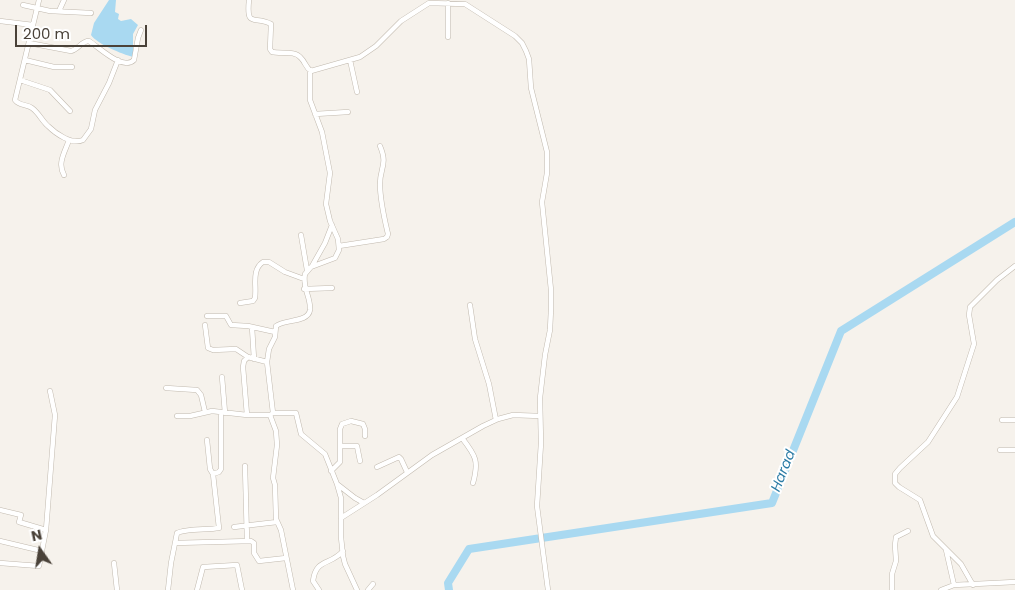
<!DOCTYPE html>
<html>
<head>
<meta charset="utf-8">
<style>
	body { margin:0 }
	#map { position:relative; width:1015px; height:590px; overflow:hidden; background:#f6f2ec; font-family:Poppins,sans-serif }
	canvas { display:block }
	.north { position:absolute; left:15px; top:525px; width:50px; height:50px; -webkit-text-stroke:4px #fff; paint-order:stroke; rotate:347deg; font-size:14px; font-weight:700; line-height:20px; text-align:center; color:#4a4239 }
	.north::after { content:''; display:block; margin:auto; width:18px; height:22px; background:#4a4239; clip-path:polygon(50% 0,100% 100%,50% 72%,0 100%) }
	.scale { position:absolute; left:15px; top:25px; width:132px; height:22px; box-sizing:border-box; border:2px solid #4a4239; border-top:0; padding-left:6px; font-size:15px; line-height:18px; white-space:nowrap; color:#4a4239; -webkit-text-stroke:4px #fff; paint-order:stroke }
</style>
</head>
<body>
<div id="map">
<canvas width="1015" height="590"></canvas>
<div class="north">N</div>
<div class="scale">200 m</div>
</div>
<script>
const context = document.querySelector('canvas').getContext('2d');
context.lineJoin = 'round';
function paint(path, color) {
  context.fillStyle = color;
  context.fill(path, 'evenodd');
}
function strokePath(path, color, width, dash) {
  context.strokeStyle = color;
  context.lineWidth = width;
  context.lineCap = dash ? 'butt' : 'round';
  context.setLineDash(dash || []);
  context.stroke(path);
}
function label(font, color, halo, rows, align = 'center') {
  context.font = font + ' Poppins,sans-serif';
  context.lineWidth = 4;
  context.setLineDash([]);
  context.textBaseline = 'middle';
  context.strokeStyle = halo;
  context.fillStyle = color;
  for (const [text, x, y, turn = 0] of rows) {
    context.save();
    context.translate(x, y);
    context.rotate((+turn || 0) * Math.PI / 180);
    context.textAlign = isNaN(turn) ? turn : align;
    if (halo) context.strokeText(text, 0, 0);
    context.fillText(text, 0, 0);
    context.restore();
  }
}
paint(new Path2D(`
	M109 0H116L115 12 119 14 118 19 121 21 131 19 138 25 133 34V57C122 54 97 44 91 35L94 23Z`), '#a9d9f1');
strokePath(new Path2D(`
	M449 590 448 583 469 549 772 503 841 331 1015 222`), '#a9d9f1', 8);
const street = new Path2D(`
	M39 0 15 100C19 106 27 104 32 108 39 113 42 121 48 126 56 134 72 145 83 140L91 129 95 110 109 83 118 60
	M249 0C246 29 255 15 271 24L270 49 272 52C281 54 295 50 301 58 306 63 305 67 311 71L360 57 376 46 401 21 429 3 465 4 515 36 522 43 526 51 529 59 531 88 547 152V173L542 202 551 290V309L550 330 545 355 540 398 541 443 537 506 548 590
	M23 5 50 11 91 13
	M59 11 64 0
	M0 21 33 25
	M448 37V3
	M29 43 71 51C78 50 81 41 89 41 100 48 123 71 134 60L138 38 141 30
	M25 60 54 67H72
	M350 60 357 92
	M20 80 50 90 70 111
	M315 114 348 112
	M64 175C57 163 65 152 69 140
	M301 235 307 270
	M339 246 384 239 387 237 388 234C384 217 380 201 380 184 380 167 388 165 380 146
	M312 266 325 243 332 225
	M304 289 332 288
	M240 303 253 301 255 298C257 286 251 270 263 262H269L285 272 304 279
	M470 305 475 339 489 384 496 420
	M207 316H226L231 325 248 326 275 332
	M205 325 208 348 213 350 236 349 248 357 267 362
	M252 327 254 359
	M222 377 225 413
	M166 388 197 390 201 395 205 412
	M273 413H296L301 434 325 454 337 484 341 498V537L343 556 345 564 357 590
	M247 415 243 367 244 361 248 357
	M270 415 273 413 267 362 269 349 275 337 276 326C284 319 308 323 310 310 311 297 302 288 305 274L311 267 335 258 339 250 338 239 330 221 326 204 330 173 322 132 310 100V70
	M177 416H190L212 411 247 415H270L276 431 277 445 273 478 275 485 276 519 281 530 293 590
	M1002 420H1015
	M462 438C476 456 479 461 473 483
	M341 446H357L360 461
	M1000 450H1015
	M245 466 247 540
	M377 467 399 457 401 459 407 472
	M331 471 340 462V429L342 424 351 421 363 424 365 429V436
	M213 474 219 472 221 469V412
	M337 484 355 498 364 503
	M0 510 21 515 19 522 46 530
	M341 518 377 495 432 455 483 426 498 419 513 415 540 416
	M234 527 277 522
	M0 541 42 551
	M175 543 251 541 254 543V553L259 561 286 558
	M946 550 954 585
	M0 563 39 566 46 530 55 415 50 391
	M114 563 117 590
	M973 585 961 564 933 536 920 500 899 487 895 483V474L900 468 928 442 957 397 974 344 969 315 970 307 997 280 1015 266
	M168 590 171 563 177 533C186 528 207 530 219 528L213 474 210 469 207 440
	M197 590 203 567 237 565 242 590
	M319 590 313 581C316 558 330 566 343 551
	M368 590 373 584
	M892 590V574L896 561 895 545 896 537 908 531
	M941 590 954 585 1015 582`);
strokePath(street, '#c1b9ae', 5.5);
strokePath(street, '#fff', 4.5);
label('italic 14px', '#2e7da6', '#fff', [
	["Harad",784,471,-68]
]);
</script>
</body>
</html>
